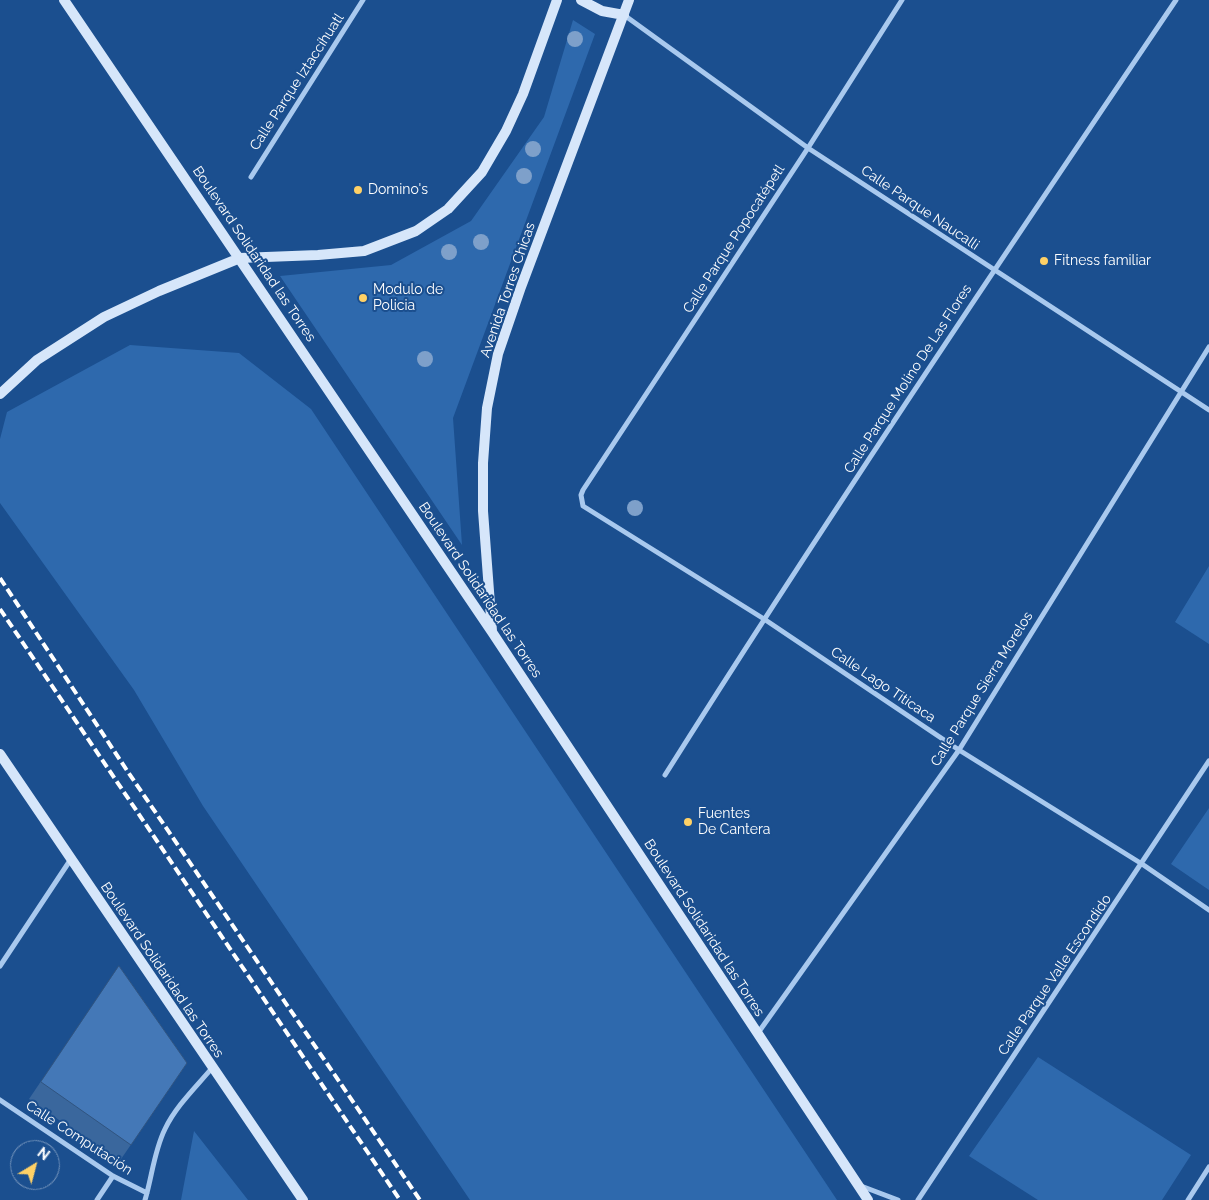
<!DOCTYPE html>
<html>
<head>
<meta charset="utf-8">
<style>
	body { margin:0 }
	#map { position:relative; width:1209px; height:1200px; overflow:hidden; background:#1b4f8f; font-family:Raleway,sans-serif }
	canvas { display:block }
	.north { position:absolute; left:10px; top:1140px; width:50px; height:50px; box-sizing:border-box; background:#1b4f8f; border:1px solid #7695bc; border-radius:50%; rotate:37deg; font-size:14px; font-weight:700; line-height:20px; text-align:center; color:#fff }
	.north::after { content:''; display:block; margin:auto; width:18px; height:22px; background:#ffd166; clip-path:polygon(50% 0,100% 100%,50% 72%,0 100%) }
</style>
</head>
<body>
<div id="map">
<canvas width="1209" height="1200"></canvas>
<div class="north">N</div>
</div>
<script>
const context = document.querySelector('canvas').getContext('2d');
context.lineJoin = 'round';
function paint(path, color) {
  context.fillStyle = color;
  context.fill(path, 'evenodd');
}
function strokePath(path, color, width, dash) {
  context.strokeStyle = color;
  context.lineWidth = width;
  context.lineCap = dash ? 'butt' : 'round';
  context.setLineDash(dash || []);
  context.stroke(path);
}
function label(font, color, halo, rows, align = 'center') {
  context.font = font + ' Raleway,sans-serif';
  context.lineWidth = 4;
  context.setLineDash([]);
  context.textBaseline = 'middle';
  context.strokeStyle = halo;
  context.fillStyle = color;
  for (const [text, x, y, turn = 0] of rows) {
    context.save();
    context.translate(x, y);
    context.rotate((+turn || 0) * Math.PI / 180);
    context.textAlign = isNaN(turn) ? turn : align;
    if (halo) context.strokeText(text, 0, 0);
    context.fillText(text, 0, 0);
    context.restore();
  }
}
paint(new Path2D(`
	M573 20 595 34 453 418 462 545 280 276 391 265 471 221 544 117Z
	M130 345 239 353 311 409 837 1200H470L203 806 134 690 0 503V439L7 412Z
	M1209 566V644L1175 622Z
	M1209 808V890L1171 864Z
	M1038 1057 1191 1155 1162 1200H1038L969 1156Z
	M194 1131 248 1200H181Z`), '#2e69ad');
strokePath(new Path2D(`
	M902 0 808 148 583 490 581 495 583 506 764 619 959 750 1142 864 1209 910
	M624 15 808 148 1209 410
	M251 177 363 0
	M665 775C830 513 1003 257 1176 0
	M0 966 71 859
	M758 1033 959 750 1209 347
	M0 1100 113 1176 147 1193
	M861 1186 898 1200
	M97 1200 113 1176
	M145 1200C152 1177 154 1151 165 1129 176 1106 196 1087 212 1068
	M918 1200 1209 761
	M1188 1200 1209 1167`), '#a9c9ee', 5);
strokePath(new Path2D(`
	M64 0 492 632 868 1200
	M581 0 602 11 624 15
	M0 394 37 360 104 317 159 291 240 258 318 255 364 251 416 231 448 209 482 172 506 131 523 94 557 0
	M492 631 483 511V463L487 408 498 354 521 287 629 0
	M0 754 303 1200`), '#d6e6fa', 10);
strokePath(new Path2D(`
	M0 578 128 772 420 1200
	M0 609 400 1200`), '#fff', 4, [9, 4]);
context.fillStyle = '#7ea0ca';
for (const [x, y] of [
	[575,39],
	[533,149],
	[524,176],
	[481,242],
	[449,252],
	[425,359],
	[635,508]
]) {
  context.beginPath();
  context.arc(x, y, 8, 0, 2 * Math.PI);
  context.fill();
}
paint(new Path2D(`
	M119 966 187 1063 119 1162 29 1099Z`), '#3a679d');
const building = new Path2D(`
	M119 966 187 1063 131 1145 41 1082Z`);
paint(building, '#4478b7');
strokePath(building, '#305480', 1);
for (const [x, y, r, color] of [
	[358,190,5,"#ffd166"],
	[1044,261,5,"#ffd166"],
	[363,298,5,"#ffd166"],
	[688,822,5,"#ffd166"]
]) {
  const dot = new Path2D();
  dot.arc(x, y, r, 0, 2 * Math.PI);
  context.fillStyle = color;
  context.fill(dot);
  strokePath(dot, '#1b4f8f', 2);
}
label('14px', '#fff', '#1b4f8f', [
	["Calle Parque Iztaccíhuatl",297,82,-57],
	["Calle Parque Naucalli",920,208,34],
	["Calle Parque Popocatépetl",734,239,-57],
	["Boulevard Solidaridad las Torres",254,254,56],
	["Avenida Torres Chicas",508,290,-71],
	["Calle Parque Molino De Las Flores",908,379,-57],
	["Boulevard Solidaridad las Torres",480,590,56],
	["Calle Lago Titicaca",883,685,34],
	["Calle Parque Sierra Morelos",982,689,-58],
	["Boulevard Solidaridad las Torres",704,928,57],
	["Boulevard Solidaridad las Torres",162,970,56],
	["Calle Parque Valle Escondido",1055,975,-56],
	["Calle Computación",79,1138,33]
]);
label('14px', '#fff', '#1b4f8f', [
	["Domino's",368,190],
	["Fitness familiar",1054,261],
	["Modulo de",373,290],
	["Policia",373,306],
	["Fuentes",698,814],
	["De Cantera",698,830]
], 'left');
</script>
</body>
</html>
